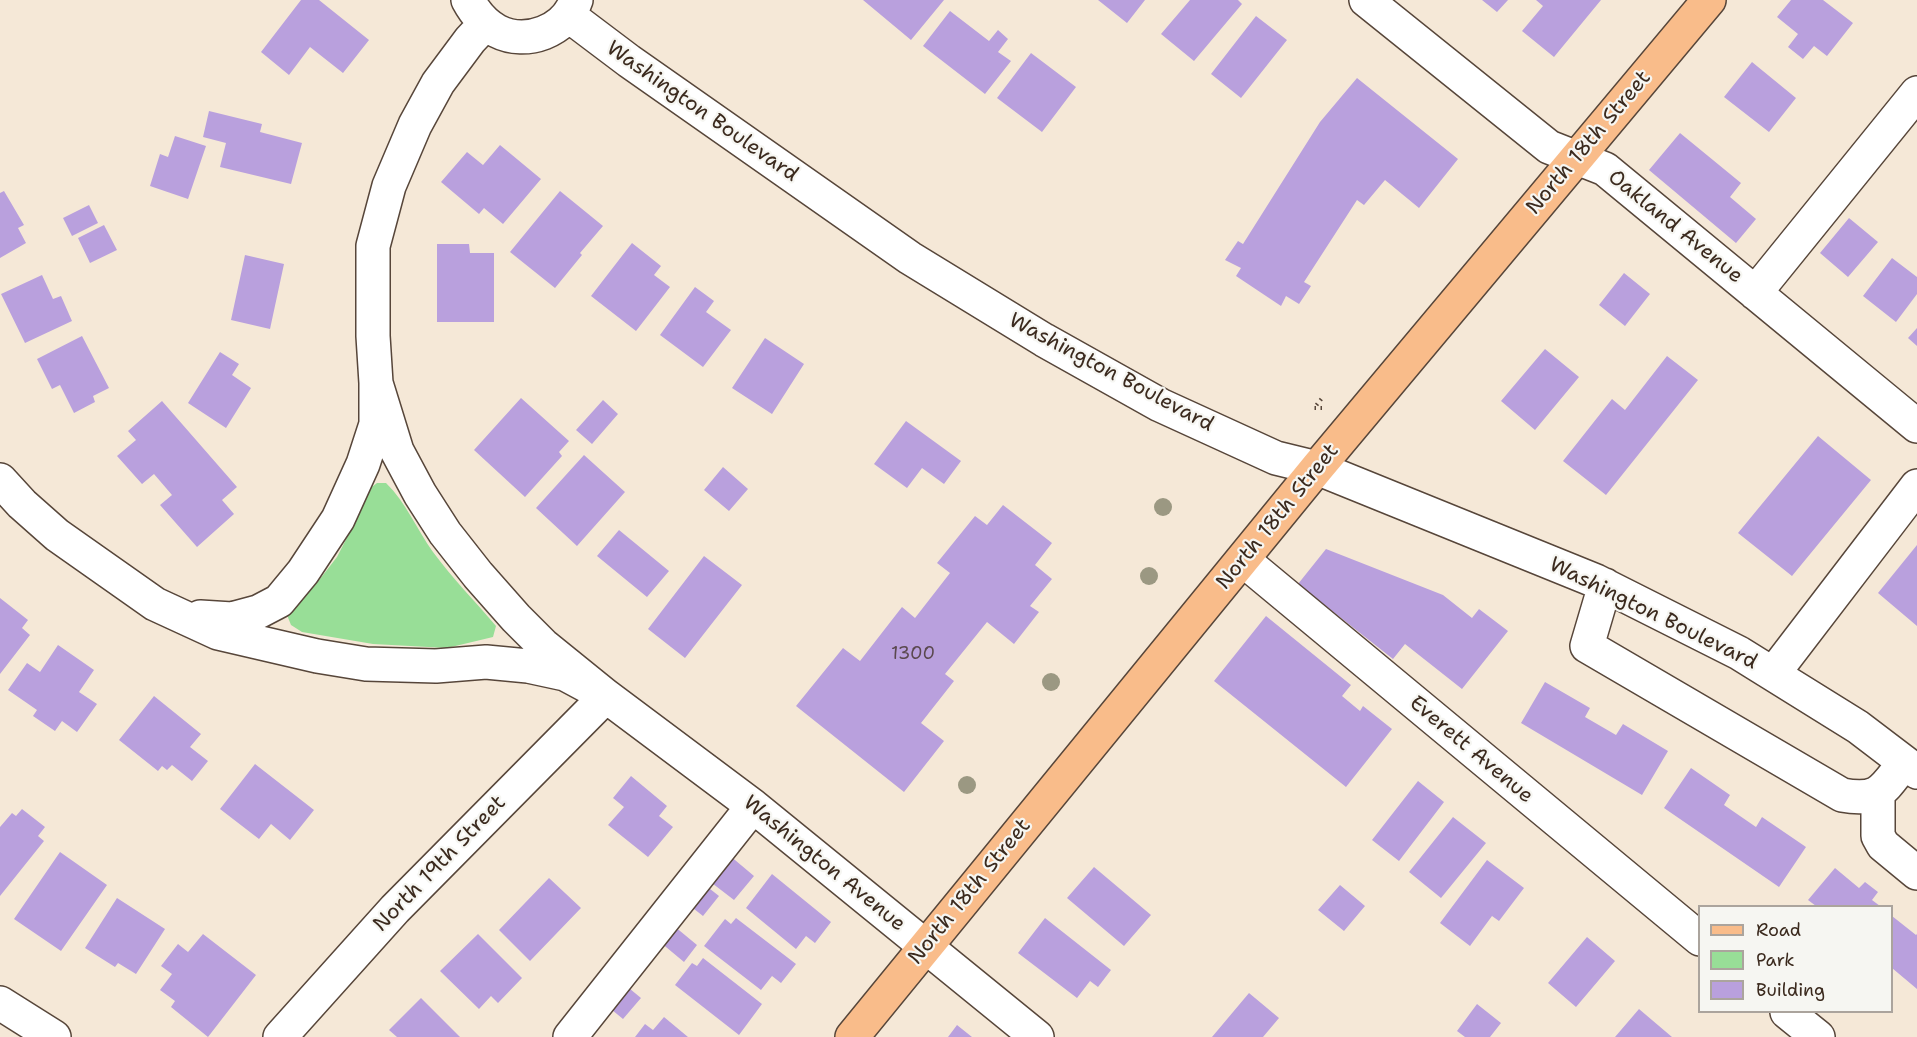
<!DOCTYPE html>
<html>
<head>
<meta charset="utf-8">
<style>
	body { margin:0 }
	#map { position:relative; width:1917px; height:1037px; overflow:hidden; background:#f5e8d7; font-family:"Shantell Sans",sans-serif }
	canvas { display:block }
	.legend { position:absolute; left:1698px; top:905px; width:195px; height:108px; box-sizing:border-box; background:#f6f6f2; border:2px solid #aba49d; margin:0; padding:8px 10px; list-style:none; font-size:18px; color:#3b2a1e }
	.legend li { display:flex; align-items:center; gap:12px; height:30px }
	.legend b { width:30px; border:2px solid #aba49d }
</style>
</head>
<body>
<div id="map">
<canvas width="1917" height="1037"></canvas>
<ul class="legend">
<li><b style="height:8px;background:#f9bc8a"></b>Road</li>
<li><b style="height:16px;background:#98de97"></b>Park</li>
<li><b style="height:16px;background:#b9a0dd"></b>Building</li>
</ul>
</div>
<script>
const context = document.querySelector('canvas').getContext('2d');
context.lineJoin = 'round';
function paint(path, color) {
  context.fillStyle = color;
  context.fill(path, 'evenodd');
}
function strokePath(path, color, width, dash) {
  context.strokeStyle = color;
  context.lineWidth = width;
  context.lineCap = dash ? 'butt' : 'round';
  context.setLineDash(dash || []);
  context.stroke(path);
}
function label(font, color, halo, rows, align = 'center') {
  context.font = font + ' "Shantell Sans",sans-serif';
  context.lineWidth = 4.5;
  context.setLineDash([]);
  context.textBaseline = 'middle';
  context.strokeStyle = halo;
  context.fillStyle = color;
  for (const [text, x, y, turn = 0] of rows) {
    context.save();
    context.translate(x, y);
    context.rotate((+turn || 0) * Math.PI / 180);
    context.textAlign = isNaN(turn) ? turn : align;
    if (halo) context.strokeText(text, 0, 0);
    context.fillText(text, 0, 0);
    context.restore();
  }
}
paint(new Path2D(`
	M377 483H386C406 502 417 530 433 552 452 578 475 601 496 626L493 637 447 648 373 644 302 632 291 625 287 615 294 604 316 584 337 557 355 522 368 490Z`), '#98de97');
paint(new Path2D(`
	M301 0H319L369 40 343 73 310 47 289 75 261 52Z
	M863 0H944L911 40Z
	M1098 0H1145L1127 23Z
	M1190 0H1238L1242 4 1194 61 1161 34Z
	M1482 0H1508L1497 12Z
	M1536 0H1601L1554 57 1522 31 1543 6Z
	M1791 0H1823L1853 23 1827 56 1814 46 1803 59 1788 47 1798 34 1777 17Z
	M950 11 989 41 998 30 1008 39 998 52 1011 61 985 94 923 46Z
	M1256 16 1287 40 1241 98 1211 74Z
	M1031 53 1076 87 1042 132 997 98Z
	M1752 62 1796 98 1769 132 1724 97Z
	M1357 78 1458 159 1419 208 1385 180 1364 205 1357 200 1304 282 1311 286 1299 304 1286 296 1281 306 1236 276 1241 268 1225 260 1238 241 1243 244 1320 122Z
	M209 111 262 124 260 132 302 143 291 184 220 167 226 143 203 137Z
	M1680 133 1741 183 1730 197 1756 219 1736 243 1649 170Z
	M175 136 206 146 188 199 150 186 160 154 168 157Z
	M500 145 541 179 503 224 484 208 479 214 441 182 467 152 483 165Z
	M4 191 24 225 18 228 26 243 0 258V193Z
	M560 191 603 226 580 253 582 255 555 288 510 252Z
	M89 205 98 223 72 236 63 218Z
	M1849 218 1878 242 1848 277 1820 253Z
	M104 225 117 250 90 263 78 238Z
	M632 243 661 266 654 275 670 287 636 331 591 296Z
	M437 244H469L470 253H494V322H437Z
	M245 255 284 264 270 329 231 320Z
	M1892 258 1917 277V294L1896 322 1863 296Z
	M1624 273 1650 294 1625 326 1599 305Z
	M42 275 53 299 61 296 72 321 25 343 1 294Z
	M695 287 714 301 706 312 731 330 703 367 660 335Z
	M1917 328V346L1908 338Z
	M82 336 109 388 93 396 95 402 74 413 60 385 52 389 37 359Z
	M765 338 804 364 772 414 732 388Z
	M1545 349 1579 377 1535 430 1501 401Z
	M220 352 239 364 232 375 251 388 226 428 188 403Z
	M1667 356 1698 380 1606 495 1563 461 1612 399 1625 410Z
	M521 398 569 441 559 452 562 456 525 497 474 450Z
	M603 400 618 414 592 444 576 430Z
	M162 401 237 487 222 500 234 514 197 547 160 505 172 495 154 474 142 484 117 456 136 440 128 431Z
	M906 421 961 461 944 484 922 468 907 488 874 464Z
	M1818 436 1871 480 1792 576 1738 533Z
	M584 455 625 492 577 546 536 508Z
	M723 467 748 489 729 511 704 490Z
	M1003 505 1052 543 1035 565 1052 579 1030 606 1039 612 1014 644 987 622 945 674 954 681 921 723 944 741 904 792 796 706 843 648 860 661 902 607 915 618 950 573 937 563 975 516 987 525Z
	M619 530 669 571 647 597 597 556Z
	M1917 545V626L1878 593Z
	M1326 549 1443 595 1472 618 1479 609 1508 631 1462 689 1405 644 1393 659 1298 584Z
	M704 556 742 585 685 658 648 629Z
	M0 598 28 620 22 628 30 635 0 674Z
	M1266 616 1351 685 1342 696 1360 711 1363 706 1392 729 1346 787 1214 681Z
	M58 645 94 670 79 692 97 704 77 732 62 721 55 731 33 716 37 710 8 690 27 663 40 672Z
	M1545 682 1590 708 1585 717 1616 735 1623 724 1668 751 1642 795 1521 723Z
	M154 696 201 734 190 747 208 761 192 781 172 765 167 770 162 766 158 771 119 740Z
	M255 764 314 810 290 840 271 824 259 839 220 809Z
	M1691 768 1730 795 1724 805 1756 827 1762 817 1806 847 1779 887 1664 808Z
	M631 776 667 806 659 816 673 827 648 857 608 825 624 807 613 798Z
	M1418 781 1444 802 1399 861 1372 840Z
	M22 809 45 827 38 836 44 841 0 896V827L12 813 16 816Z
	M1453 817 1486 843 1441 898 1409 872Z
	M60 852 107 885 61 951 14 919Z
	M729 855 754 876 734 900 708 880Z
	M1487 860 1524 888 1499 921 1492 916 1470 946 1440 923Z
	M1094 867 1151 915 1124 946 1067 898Z
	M1835 868 1859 888 1865 882 1878 892 1872 900 1880 906H1816L1808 900Z
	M772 874 831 922 815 943 806 936 796 949 746 908Z
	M549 878 581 908 530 961 499 930Z
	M705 885 719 896 703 916 689 905Z
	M1340 885 1365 906 1344 931 1318 910Z
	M117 898 165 929 136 974 118 963 115 967 85 948Z
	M1892 916 1916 935 1917 934V989L1892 968Z
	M736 918 796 964 781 983 772 976 761 990 704 946 725 919 731 924Z
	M1045 918 1111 970 1098 987 1090 981 1077 998 1018 953Z
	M674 926 697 945 684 962 660 942Z
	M203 934 256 975 208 1037 171 1007 175 1001 160 990 172 974 161 966 178 944 188 952Z
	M478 934 522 978 498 1003 491 996 479 1009 440 971Z
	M1587 937 1615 961 1576 1007 1548 983Z
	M703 958 762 1004 739 1035 675 985 692 963 697 966Z
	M624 984 641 998 623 1019 606 1005Z
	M1249 993 1279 1018 1263 1037H1212Z
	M421 998 460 1037H397L389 1030Z
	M1477 1004 1501 1023 1490 1037H1465L1457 1031Z
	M1639 1009 1672 1037H1615Z
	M664 1017 688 1037H635L645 1024 653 1030Z
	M957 1025 972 1037H948Z`), '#b9a0dd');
const minor = new Path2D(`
	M468 0C475 13 484 24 497 31 526 46 566 31 576 0
	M1366 0 1549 147 1605 169 1917 426
	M568 15 629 61 910 258 1044 340 1160 405 1276 458 1317 468 1596 581 1739 653 1858 727 1917 772
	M1755 293 1917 93
	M376 383 397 451 420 494 445 533 478 575 516 618 543 645 606 696 753 806 1037 1037
	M0 480 22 504 57 535 155 604 218 633 317 656 366 664 436 666 486 662 528 666 565 674 606 696 395 909 280 1037
	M1243 560 1700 939
	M1605 585 1587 646 1842 795C1880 802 1883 789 1904 763
	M200 617 232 619 258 612 279 601 303 572 338 519 363 464 376 424V383L373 336V246L389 186 415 125 438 83 470 40 485 24
	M1773 674 1917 486
	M1878 794V836L1883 845 1917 873
	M0 1003 54 1037
	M1787 1012 1818 1037
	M570 1037 753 806`);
const major = new Path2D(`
	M852 1037 1317 468 1709 0`);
strokePath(minor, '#57463a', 36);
strokePath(major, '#57463a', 36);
strokePath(new Path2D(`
	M1322 408H1314L1323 397`), '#57463a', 4, [1.5, 4.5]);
strokePath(minor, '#fff', 33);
strokePath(major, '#f9bc8a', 33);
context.fillStyle = '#9b9882';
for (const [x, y] of [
	[1163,507],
	[1149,576],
	[1051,682],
	[967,785]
]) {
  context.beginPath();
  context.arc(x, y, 9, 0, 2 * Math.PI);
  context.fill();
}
label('18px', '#5a484e', null, [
	["1300",913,654]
]);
label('21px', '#3b2a1e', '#f6f6f2', [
	["Washington Boulevard",702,112,35],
	["North 18th Street",1589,143,-50],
	["Oakland Avenue",1675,227,39],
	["Washington Boulevard",1111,373,28],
	["North 18th Street",1278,517,-51],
	["Washington Boulevard",1653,614,26],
	["Everett Avenue",1471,750,40],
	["North 19th Street",440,864,-46],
	["Washington Avenue",824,864,39],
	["North 18th Street",970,892,-51]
]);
</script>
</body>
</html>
